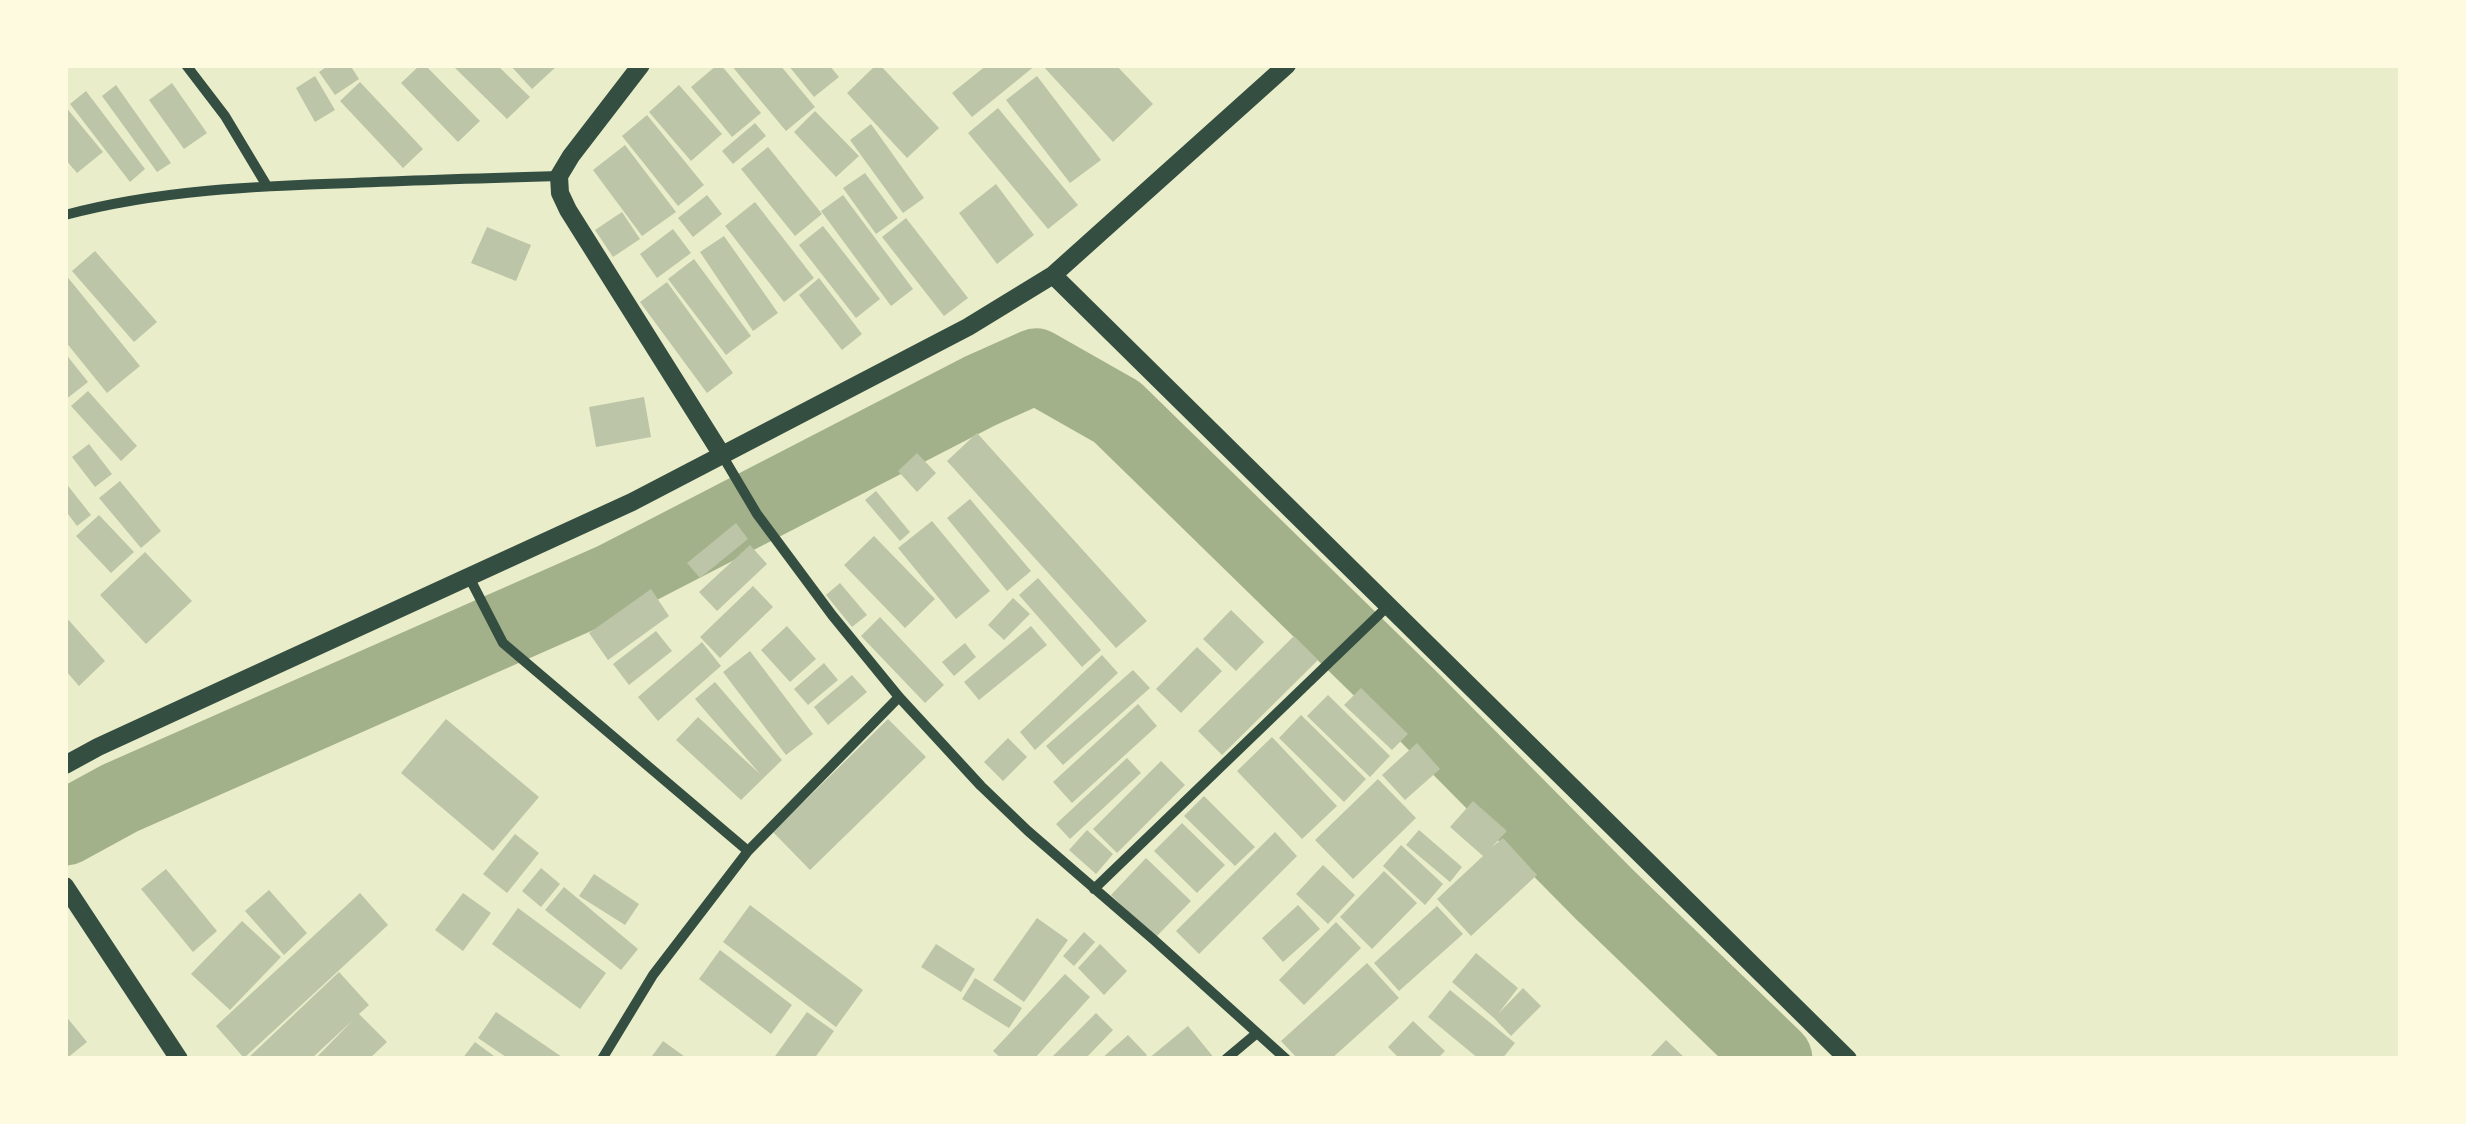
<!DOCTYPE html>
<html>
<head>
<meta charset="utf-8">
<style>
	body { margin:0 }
	#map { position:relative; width:2466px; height:1124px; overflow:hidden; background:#e9edc9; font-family:Karla,sans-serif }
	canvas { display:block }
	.frame { position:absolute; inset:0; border:68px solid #fefae0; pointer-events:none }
</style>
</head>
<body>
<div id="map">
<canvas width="2466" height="1124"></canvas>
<div class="frame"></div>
</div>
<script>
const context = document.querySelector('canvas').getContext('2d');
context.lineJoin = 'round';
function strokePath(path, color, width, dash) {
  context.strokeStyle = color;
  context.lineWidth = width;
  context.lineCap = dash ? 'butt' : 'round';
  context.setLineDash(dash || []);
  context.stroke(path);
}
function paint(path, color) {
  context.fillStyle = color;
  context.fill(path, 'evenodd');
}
strokePath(new Path2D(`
	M65 828 120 798 614 580 980 391 1036 366 1117 412 1410 698 1605 895 1775 1059`), '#a3b18a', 75);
paint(new Path2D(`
	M329 65H350L359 79 335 95 319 72Z
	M420 65H425L480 121 458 142 401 83Z
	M452 65H497L530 97 507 119Z
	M510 65H558L532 89Z
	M717 65H721L761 113 732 137 691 87Z
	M731 65H780L815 107 786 131Z
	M788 65H829L839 77 814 97Z
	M876 65H880L939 128 907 158 847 93Z
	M987 65H1036L972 117 952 93Z
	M1042 65H1116L1153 104 1113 142Z
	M315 76 335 110 315 122 296 88Z
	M1037 76 1101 160 1070 183 1006 100Z
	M360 82 423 149 403 168 340 101Z
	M172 83 207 133 184 149 149 100Z
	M116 85 171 163 157 172 102 96Z
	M679 85 722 134 691 161 649 112Z
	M86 91 145 169 130 182 70 104Z
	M65 106 103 152 77 173 65 159Z
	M998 108 1078 205 1048 229 968 133Z
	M815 111 859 156 836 177 794 132Z
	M647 115 704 185 678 206 622 136Z
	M755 123 766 136 733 164 722 151Z
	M871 124 924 198 903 213 850 140Z
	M625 145 676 212 642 236 593 170Z
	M768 147 822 214 795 236 741 169Z
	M865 173 898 218 876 234 843 188Z
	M996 184 1034 235 997 264 959 213Z
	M707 195 722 214 693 237 678 218Z
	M843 195 913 289 891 306 821 211Z
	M755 202 814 278 784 302 725 226Z
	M622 212 640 239 613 257 595 230Z
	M906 218 968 298 944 316 882 237Z
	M823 226 880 299 856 318 799 245Z
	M487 227 531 245 516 281 471 263Z
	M673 229 691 253 657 278 640 254Z
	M724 236 778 313 753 331 700 252Z
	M95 251 157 322 134 342 72 271Z
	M694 259 751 336 726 355 668 279Z
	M65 274 140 366 107 393 65 341Z
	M819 278 862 334 842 350 799 295Z
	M667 282 733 373 707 393 640 302Z
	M65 353 88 382 65 400Z
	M88 391 137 446 121 461 71 406Z
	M644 397 651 437 596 447 589 407Z
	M977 433 1147 621 1116 648 947 461Z
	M89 444 112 474 95 487 72 457Z
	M917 453 936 473 917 492 898 471Z
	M120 481 161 531 141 548 99 498Z
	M65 482 91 515 77 526 65 510Z
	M876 491 910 532 900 541 865 500Z
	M970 499 1031 571 1007 591 947 518Z
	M99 515 134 552 111 573 76 536Z
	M932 521 990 591 956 619 898 548Z
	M736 523 748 539 700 578 687 563Z
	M874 536 935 599 905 628 844 565Z
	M750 545 767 564 717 611 699 592Z
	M145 552 192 601 146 644 100 595Z
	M1038 578 1101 650 1082 667 1019 595Z
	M840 583 867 615 852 627 826 595Z
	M753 586 773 607 720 658 700 637Z
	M651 589 669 616 608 660 589 633Z
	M1013 598 1030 614 1004 640 988 625Z
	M1231 610 1264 642 1236 671 1203 639Z
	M65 616 105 661 79 686 65 670Z
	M880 617 944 685 925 703 861 636Z
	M787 626 816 659 790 682 761 650Z
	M1031 626 1047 645 979 700 964 682Z
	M656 631 672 651 629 685 613 664Z
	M1294 636 1318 660 1222 755 1198 731Z
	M702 642 721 666 658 721 638 697Z
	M965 643 976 657 954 676 942 662Z
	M1197 647 1222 671 1181 713 1156 689Z
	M750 651 813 734 786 755 723 672Z
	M1102 655 1118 673 1035 750 1020 732Z
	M824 663 838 680 808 705 794 689Z
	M1133 670 1150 688 1063 765 1046 746Z
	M852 675 867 692 828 725 814 707Z
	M715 682 782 760 741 800 676 740 698 717 760 774 695 699Z
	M1361 688 1408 734 1392 750 1344 705Z
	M1328 695 1390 756 1370 777 1307 716Z
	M1138 704 1157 726 1072 803 1053 782Z
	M1301 715 1366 779 1344 802 1279 738Z
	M446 719 539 797 493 851 401 773Z
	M888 719 926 757 810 870 773 832Z
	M1272 737 1337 806 1302 839 1237 771Z
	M1008 738 1027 757 1003 781 984 762Z
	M1417 743 1440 769 1405 800 1382 775Z
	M1127 758 1141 773 1070 839 1056 824Z
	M1161 761 1185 785 1117 853 1093 829Z
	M1378 779 1416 818 1353 879 1315 840Z
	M1204 796 1255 847 1235 866 1184 816Z
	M1473 801 1507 831 1492 847 1503 838 1537 875 1471 936 1437 899 1483 856 1450 827Z
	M1182 823 1225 865 1197 893 1154 851Z
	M1087 830 1113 854 1096 874 1069 850Z
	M1419 830 1462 867 1450 882 1406 845Z
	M1275 832 1297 856 1199 954 1176 931Z
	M515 834 539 853 507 893 483 874Z
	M1401 845 1443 884 1425 905 1383 866Z
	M1146 858 1191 901 1155 938 1111 895Z
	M1323 865 1355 895 1328 924 1296 894Z
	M541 868 560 884 541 907 522 891Z
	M166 869 217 931 193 952 141 889Z
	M1384 871 1417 903 1372 949 1340 917Z
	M594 874 639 904 625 925 579 896Z
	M564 887 638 949 621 970 545 910Z
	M269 890 307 933 284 955 245 911Z
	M360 893 388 925 244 1058 216 1026Z
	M463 893 491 913 463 951 435 930Z
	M750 905 863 990 836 1027 723 942Z
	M1298 905 1320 929 1283 962 1262 938Z
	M1437 906 1463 934 1399 991 1374 963Z
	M518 908 606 973 580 1009 492 944Z
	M1037 918 1068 940 1024 1002 993 980Z
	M242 921 281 957 230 1010 191 974Z
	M1336 922 1361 948 1304 1005 1279 980Z
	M1084 932 1095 942 1074 966 1063 956Z
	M936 944 975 969 961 992 921 967Z
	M1100 944 1127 971 1104 995 1078 968Z
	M720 950 792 1005 771 1034 699 979Z
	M1476 953 1518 988 1498 1014 1523 988 1541 1006 1511 1036 1494 1018 1452 982Z
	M1367 963 1399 998 1331 1059H1298L1281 1041Z
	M339 972 369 1005 359 1014 387 1042 369 1059H315L353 1020 311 1059H247Z
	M1065 974 1090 997 1034 1059H1002L993 1051Z
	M975 978 1022 1008 1009 1028 962 999Z
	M1450 990 1515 1043 1502 1059H1479L1428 1017Z
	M496 1012 565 1059H509L478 1038Z
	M807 1012 834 1031 814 1059H773Z
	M1096 1013 1113 1030 1085 1059H1050Z
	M65 1015 87 1042 66 1059H65Z
	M1413 1021 1445 1051 1437 1059H1400L1388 1047Z
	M1188 1026 1215 1059H1148Z
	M1128 1035 1147 1055 1143 1059H1101Z
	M1666 1040 1686 1059H1648Z
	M663 1041 688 1059H650Z
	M475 1042 498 1059H462Z`), '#bcc5a7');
strokePath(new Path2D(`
	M186 65 225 116 267 186
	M65 215C159 190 256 186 353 183 421 180 490 178 559 176
	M722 455 757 514 832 615 899 697 981 786 1028 831 1154 940 1286 1059
	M469 577 503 643 748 851
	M1094 889 1388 606
	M602 1059 653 975 748 851 899 697
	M1226 1059 1257 1033`), '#344e41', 10);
strokePath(new Path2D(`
	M641 65 571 156 559 176 560 193 568 210 722 455
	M1053 275 1848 1059
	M65 765 98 747 224 689 632 502 968 327 1053 275 1287 65
	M65 886 179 1059`), '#344e41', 18);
</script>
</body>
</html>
